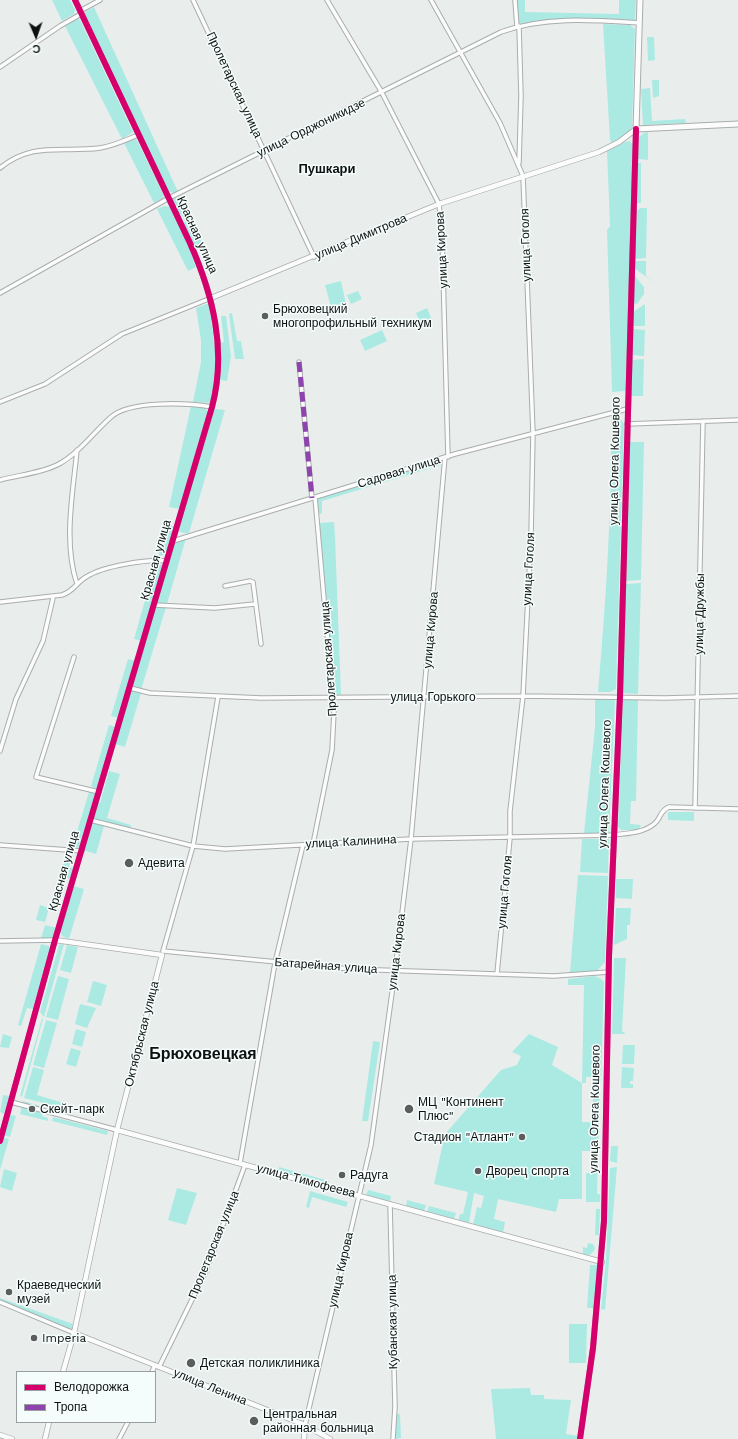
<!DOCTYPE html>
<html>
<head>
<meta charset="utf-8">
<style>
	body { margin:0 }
	#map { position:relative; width:738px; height:1439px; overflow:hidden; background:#e9eeed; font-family:"Work Sans",sans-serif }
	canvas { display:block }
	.legend { position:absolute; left:16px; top:1371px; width:140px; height:52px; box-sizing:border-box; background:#f4fdfc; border:1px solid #989f9e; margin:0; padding:5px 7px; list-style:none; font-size:12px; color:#0e1110 }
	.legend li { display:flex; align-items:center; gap:8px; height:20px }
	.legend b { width:20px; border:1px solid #989f9e }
	.north { position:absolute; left:16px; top:16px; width:40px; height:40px; -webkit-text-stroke:3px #f4fdfc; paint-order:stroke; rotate:178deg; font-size:11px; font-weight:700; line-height:16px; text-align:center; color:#0e1110 }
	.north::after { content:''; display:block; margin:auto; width:14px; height:18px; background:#0e1110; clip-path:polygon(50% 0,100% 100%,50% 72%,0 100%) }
</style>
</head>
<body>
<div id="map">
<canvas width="738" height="1439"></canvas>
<ul class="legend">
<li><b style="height:5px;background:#d6006c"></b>Велодорожка</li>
<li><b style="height:5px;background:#8e44ad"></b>Тропа</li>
</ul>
<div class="north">С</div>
</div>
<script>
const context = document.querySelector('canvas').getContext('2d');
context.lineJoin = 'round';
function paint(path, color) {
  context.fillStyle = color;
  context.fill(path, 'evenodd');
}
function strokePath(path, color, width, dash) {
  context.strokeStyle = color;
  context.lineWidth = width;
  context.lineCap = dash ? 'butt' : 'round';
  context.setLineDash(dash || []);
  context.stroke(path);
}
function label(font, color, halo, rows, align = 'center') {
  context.font = font + ' "Work Sans",sans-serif';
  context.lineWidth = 3;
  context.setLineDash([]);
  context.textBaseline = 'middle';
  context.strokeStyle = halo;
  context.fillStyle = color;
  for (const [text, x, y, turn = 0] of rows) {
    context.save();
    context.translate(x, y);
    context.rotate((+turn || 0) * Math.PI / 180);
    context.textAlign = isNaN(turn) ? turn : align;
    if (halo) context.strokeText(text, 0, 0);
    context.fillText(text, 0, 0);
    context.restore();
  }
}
paint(new Path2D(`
	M52 0H70L75 10 74 14 62 21Z
	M516 0H525V12L619 14V0H636L635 20 589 19 521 24 518 22Z
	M94 7 178 192 174 193 167 191 85 15V12Z
	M78 19 80 20 133 132 122 139 65 26Z
	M603 24 630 25 635 29 632 127 630 132 612 143 610 140Z
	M647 37H654L655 60 648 61Z
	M652 80H659V96L653 98Z
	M650 88 652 121 685 119 686 123 643 125 641 89Z
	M648 132V160L638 159 639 137 644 133Z
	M134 139 137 140 164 196 162 199 154 203 124 143Z
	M630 141 633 145 626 391 612 392 607 230 610 226 607 151 625 142Z
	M638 163H641V203H637Z
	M180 196 202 243 194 247 183 225 185 221 181 214H178L173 202V199Z
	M164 206 170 207 189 247 196 267 188 271 157 209Z
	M640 208H647L646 258 635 259 637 211Z
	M635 261H646V276L658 285 635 269Z
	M635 276 644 287V294L637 304 633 303Z
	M341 281 346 304 331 307 325 285Z
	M358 291 362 299 351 304 347 295Z
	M209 303 217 364 211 403 193 402 201 362V340L196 308Z
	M645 304V326H633V312Z
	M427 308 432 320 421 325 416 313Z
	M232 313 237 341H241L244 359H235L229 314Z
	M221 316H226L231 356 227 381 220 380V343L224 342Z
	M633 329 645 330 644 356 632 355Z
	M382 330 387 341 365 351 360 340Z
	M644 359 643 396H631L632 360Z
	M191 406 205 408 208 412 180 509 169 507Z
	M216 409 225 410 189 533H183L179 531V527L214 410Z
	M611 416 621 419 624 424 616 689 610 692H598C606 600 612 508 611 416Z
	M630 442H644L641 580 626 581Z
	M438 461 441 465 322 501V513L319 514 317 498Z
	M334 522 335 536 341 695H335L319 523Z
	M165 524 175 527 166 554 158 557Z
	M186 538 167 604 157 603 174 542Z
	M156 562 163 566 141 641 134 639Z
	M641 583 638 694 623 693 626 584Z
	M155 607H166L141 690 132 685Z
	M128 659 136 661 119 718 111 716Z
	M131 691 141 693 125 747 115 744Z
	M595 699H612L615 701 609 833H584L595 727Z
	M623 699 638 700 636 801H631L630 824 641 825 639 830H621L618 827Z
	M109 725 116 727 98 790 91 786Z
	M109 771 120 774 107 818 131 825 130 829 92 820 97 804 100 803Z
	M89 792 96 794 81 847 72 848Z
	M668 812H694V821L668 820Z
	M93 823 104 826 96 854 83 850Z
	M582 839H609L608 873 580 872Z
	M67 853 73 855 69 867 74 869 71 879 60 876Z
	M578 875 608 876 605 962 597 971 570 973Z
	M616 879H633L632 899 616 898Z
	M73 886 84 889 69 939 62 936 60 931Z
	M40 905 49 908 45 922 36 920Z
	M616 908H631L630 925H627V939L614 945Z
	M45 925 57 928 53 938H41Z
	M41 944 49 946 50 949 33 1009 27 1008 21 1026 18 1025Z
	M62 944H64L44 1017 40 1012 59 945Z
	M67 945 78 947 71 973 60 970Z
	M614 958H626L622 1031 626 1034H612Z
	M58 976 69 979 58 1020 46 1017Z
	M594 976 600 978 604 982 601 1083H596V1077H586V1083H582V1122H593V1088H600L597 1194H600V1202H586V1173H592V1151H582V1199H559L556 1212 498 1199 494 1219 505 1222 503 1233 473 1225 477 1207 481 1208 484 1196 474 1193 469 1223 458 1221 460 1214H463L468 1192 434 1184 445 1134 501 1070 517 1065 521 1056 512 1052 529 1034 558 1047 552 1065 582 1083 584 985H568V979Z
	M93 981 107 985 101 1006 87 1002Z
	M80 1004 96 1008 87 1028 75 1024Z
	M42 1018 43 1019 22 1097 20 1096Z
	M46 1020 57 1023 44 1068 33 1065Z
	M76 1029 86 1032 82 1047 72 1044Z
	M3 1034 12 1037 9 1048 0 1047Z
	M373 1041 380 1042 368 1121H362Z
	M623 1045H635L634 1064H622Z
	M71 1048 81 1051 76 1067 66 1064Z
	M33 1067 44 1070 37 1095 67 1104 66 1109 24 1098Z
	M622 1067 634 1068 633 1081H630V1084H633V1088H621Z
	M3 1095 9 1096 4 1114 0 1112Z
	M23 1101 44 1107 42 1116 48 1118V1121L20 1114Z
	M8 1114 16 1116 10 1137 3 1135Z
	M53 1117 108 1131 107 1135 52 1121Z
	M2 1137 9 1139 0 1170V1145Z
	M611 1146H618L617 1163 610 1161Z
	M279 1167 329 1181 328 1185 278 1172Z
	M617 1167 605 1310 601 1309 606 1259 610 1168Z
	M4 1169 17 1173 12 1191 0 1187Z
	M177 1188 197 1193 186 1225 168 1220Z
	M368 1190 391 1196 390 1202 366 1195Z
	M310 1191 348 1202 346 1207 312 1197 309 1208 306 1207Z
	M407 1200 426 1205 424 1211 406 1206Z
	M429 1206 456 1213 454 1219 427 1212Z
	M596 1209H600L599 1235H595Z
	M588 1243 593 1244 595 1248C593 1254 589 1256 583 1255V1247L587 1248Z
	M590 1265H598L594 1308H587Z
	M0 1298 73 1324 72 1331 0 1301Z
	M569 1324H587L586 1363H569Z
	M530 1388 531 1395H544V1399L571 1400 566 1434 578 1436 577 1439H496L491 1389Z
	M397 1414H400L401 1438 395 1439Z`), '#abeae3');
const minor = new Path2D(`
	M193 0 314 257
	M327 0 381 91 439 204 442 233 448 457
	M431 0 500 123 523 176 533 433 531 537 523 696 510 811V838L497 974
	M515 0 517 27
	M80 11 100 0
	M519 26 521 96 519 163
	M0 67 60 26 81 14
	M0 168C33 141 62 153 100 148 113 146 126 140 138 135
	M0 293 169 198 501 32C545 16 593 20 639 23
	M299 362 312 498
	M0 402 45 384 122 334 211 298
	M627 424 738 420
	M0 480C19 475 42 473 59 464 79 453 94 432 111 417 130 400 188 403 212 407
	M173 541 455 454 627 409
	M77 584C63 542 73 493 77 450
	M225 586 250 581 253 582 261 644
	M0 602 62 595C73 592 77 582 86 577 103 566 147 559 167 561
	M154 605 215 608 255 604
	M74 657 36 777 99 792
	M130 688 150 693 261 698 523 696 665 698 738 696
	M0 751 16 699 43 641 53 598
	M695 808 703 421
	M90 820 193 846 225 849 411 839 614 835C628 833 647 833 657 821 661 816 661 810 669 807L738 809
	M313 844 332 750 334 712 315 497
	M0 845 82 851
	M0 941 55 940 0 1141
	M163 951 350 969 554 976 609 972
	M163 951 193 846 218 697
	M11 1102 117 1130
	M240 1163 275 963 303 845
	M390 1204 395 1407 393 1439
	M0 1302 74 1333
	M159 1367 206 1271 245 1165
	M152 1372 155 1365
	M305 1425 371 1145 395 971 411 839 445 457
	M119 1439 128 1422`);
const tertiary = new Path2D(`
	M211 298 439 204 599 152 619 142 636 129
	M117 1130 602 1262
	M74 1333 305 1425 330 1439
	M63 1372 74 1333 117 1130 162 955 55 940 212 407C227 350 213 295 190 243L75 0
	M0 1435 12 1439
	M45 1439 49 1422
	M304 1439 305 1425
	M580 1439 593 1348 604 1221 609 956 620 696 636 129`);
const secondary = new Path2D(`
	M640 0 636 129 738 124`);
strokePath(minor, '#aaadad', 5.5);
strokePath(tertiary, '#aaadad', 6);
strokePath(secondary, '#aaadad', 7);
strokePath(minor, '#fcfcfc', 3.5);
strokePath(tertiary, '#fcfcfc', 4.5);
strokePath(secondary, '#fcfcfc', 5);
strokePath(new Path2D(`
	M299 362 312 498`), '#8e44ad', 5, [10, 5]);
strokePath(new Path2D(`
	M0 1141 55 940 212 407C227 350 213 295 190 243L75 0
	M580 1439 593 1348 604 1221 609 956 620 696 636 129`), '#d6006c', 6);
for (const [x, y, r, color] of [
	[265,316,4,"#5b5e5d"],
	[129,863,5,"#5b5e5d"],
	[32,1109,4,"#5b5e5d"],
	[409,1109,5,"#5b5e5d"],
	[522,1137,4,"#5b5e5d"],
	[478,1171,4,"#5b5e5d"],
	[342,1175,4,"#5b5e5d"],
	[9,1292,4,"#5b5e5d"],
	[34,1338,4,"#5b5e5d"],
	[191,1363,5,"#5b5e5d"],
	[254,1421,5,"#5b5e5d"]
]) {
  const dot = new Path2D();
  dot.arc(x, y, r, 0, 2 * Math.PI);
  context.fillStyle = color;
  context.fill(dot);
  strokePath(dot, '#f4fdfc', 1.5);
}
label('12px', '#0e1110', '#f4fdfc', [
	["Пролетарская улица",234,85,65],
	["улица Орджоникидзе",311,128,-26],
	["Красная улица",197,235,66],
	["улица Димитрова",361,237,-23],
	["улица Гоголя",526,245,-92],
	["улица Кирова",442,250,-93],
	["улица Олега Кошевого",615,461,-89],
	["Садовая улица",399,472,-17],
	["Красная улица",156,560,-74],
	["улица Гоголя",529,569,-87],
	["улица Дружбы",700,614,-89],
	["улица Кирова",431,630,-85],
	["Пролетарская улица",329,659,-94],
	["улица Горького",433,697],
	["улица Олега Кошевого",605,784,-88],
	["улица Калинина",351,842,-3],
	["Красная улица",64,871,-74],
	["улица Гоголя",505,892,-85],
	["улица Кирова",397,952,-83],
	["Батарейная улица",326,966,4],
	["Октябрьская улица",142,1034,-76],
	["улица Олега Кошевого",595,1109,-89],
	["улица Тимофеева",306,1181,15],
	["Пролетарская улица",214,1245,-68],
	["улица Кирова",341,1270,-77],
	["Кубанская улица",393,1322,-91],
	["улица Ленина",210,1387,22]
]);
label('12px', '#0e1110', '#f4fdfc', [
	["Брюховецкий",273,309],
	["многопрофильный техникум",273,323],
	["Адевита",138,863],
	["МЦ \"Континент",418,1102],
	["Плюс\"",418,1116],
	["Скейт-парк",40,1109],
	["Стадион \"Атлант\"",514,1137,"right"],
	["Дворец спорта",486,1171],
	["Радуга",350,1175],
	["Краеведческий",17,1285],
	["музей",17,1299],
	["Imperia",42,1338],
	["Детская поликлиника",200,1363],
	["Центральная",263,1414],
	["районная больница",263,1428]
], 'left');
label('bold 13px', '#0e1110', '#f4fdfc', [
	["Пушкари",327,169]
]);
label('bold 16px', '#0e1110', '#f4fdfc', [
	["Брюховецкая",203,1054]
]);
</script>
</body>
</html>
